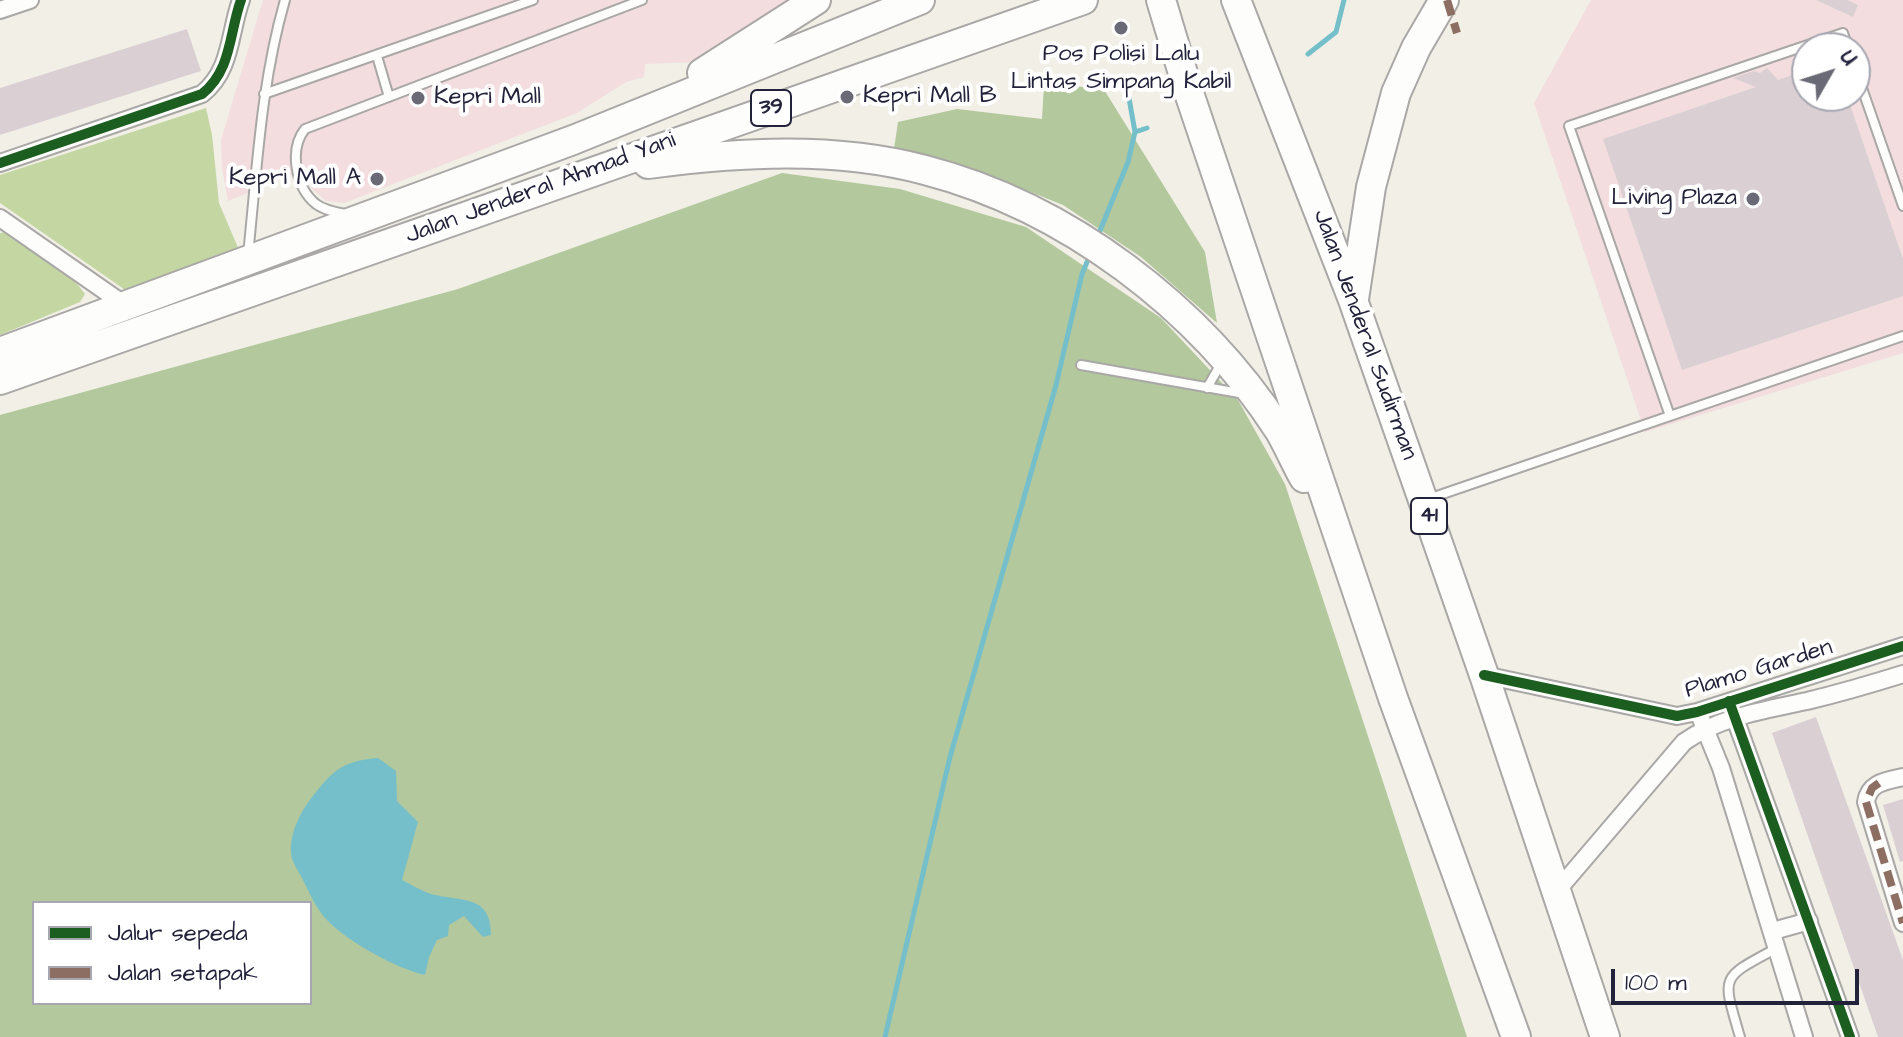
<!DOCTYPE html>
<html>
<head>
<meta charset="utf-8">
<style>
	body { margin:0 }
	#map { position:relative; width:1903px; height:1037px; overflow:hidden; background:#f1efe6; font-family:"Architects Daughter",sans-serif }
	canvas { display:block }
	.legend { position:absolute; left:32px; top:901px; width:280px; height:104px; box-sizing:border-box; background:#fff; border:2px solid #a7a7b1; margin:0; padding:10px 14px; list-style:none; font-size:24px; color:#22223b }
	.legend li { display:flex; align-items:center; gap:16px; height:40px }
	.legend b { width:40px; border:2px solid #a7a7b1 }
	.north { position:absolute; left:1791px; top:32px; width:80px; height:80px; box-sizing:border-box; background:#fff; border:2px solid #a7a7b1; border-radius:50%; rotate:51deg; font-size:22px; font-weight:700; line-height:32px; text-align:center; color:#22223b }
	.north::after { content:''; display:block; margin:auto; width:28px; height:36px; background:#6a6a77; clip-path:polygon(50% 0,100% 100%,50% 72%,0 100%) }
	.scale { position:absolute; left:1611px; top:969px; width:248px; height:36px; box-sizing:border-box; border:4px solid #22223b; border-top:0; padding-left:10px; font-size:24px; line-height:28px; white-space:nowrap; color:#22223b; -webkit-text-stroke:6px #fff; paint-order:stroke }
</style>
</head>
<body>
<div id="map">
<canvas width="1903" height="1037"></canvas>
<ul class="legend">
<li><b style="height:10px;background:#1b5e20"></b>Jalur sepeda</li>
<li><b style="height:10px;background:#8d6e63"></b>Jalan setapak</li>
</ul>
<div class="north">U</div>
<div class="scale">100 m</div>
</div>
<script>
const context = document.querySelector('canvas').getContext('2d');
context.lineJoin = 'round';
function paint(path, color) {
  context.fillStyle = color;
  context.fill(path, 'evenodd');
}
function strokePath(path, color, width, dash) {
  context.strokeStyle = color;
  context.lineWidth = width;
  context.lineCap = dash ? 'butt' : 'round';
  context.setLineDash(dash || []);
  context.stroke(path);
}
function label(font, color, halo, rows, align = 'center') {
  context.font = font + ' "Architects Daughter",sans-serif';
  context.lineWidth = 8;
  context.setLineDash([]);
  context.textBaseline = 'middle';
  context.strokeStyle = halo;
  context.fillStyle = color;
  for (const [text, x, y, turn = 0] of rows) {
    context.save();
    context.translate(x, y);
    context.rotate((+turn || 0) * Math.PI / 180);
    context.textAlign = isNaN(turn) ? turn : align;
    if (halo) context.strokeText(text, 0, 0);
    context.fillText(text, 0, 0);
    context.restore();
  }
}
paint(new Path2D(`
	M263 0H791L695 62 645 64 644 77 626 82 577 113 344 203 326 201 312 189 304 170 228 201 222 168 221 140Z
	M1591 0H1903V353L1645 432 1534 103ZM1807 48H1855V96H1807Z`), '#f3dddf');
paint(new Path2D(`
	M206 108 212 135 219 203 239 250 131 294 0 203V175Z
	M7 232C34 251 66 267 85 294L80 302 0 335V233Z`), '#c4d7a3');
paint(new Path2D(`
	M1044 85 1103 88 1205 252 1217 323 1141 257 1063 205 976 170 894 149 898 122 957 109 1042 119Z
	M782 173 900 189 1026 227 1161 318 1238 400 1285 484 1467 1037H0V415L458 289ZM34 903H310V1003H34Z`), '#b3c89c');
paint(new Path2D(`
	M378 758 396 771 397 801 418 822 402 880C411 884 421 891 431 894 462 902 491 894 491 935L483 937 464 916 449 925 448 936 437 940 429 957 425 975C395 968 346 941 325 918 316 908 309 892 303 880 299 872 291 861 291 853 290 830 302 809 316 792 336 767 346 761 378 758Z`), '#75bfcb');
strokePath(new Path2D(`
	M1308 54 1336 32 1344 0
	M1135 132 1147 128
	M1097 238 1128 162 1135 132 1127 87
	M885 1037 950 757 1056 385 1082 274 1090 255`), '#75bfcb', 5);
paint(new Path2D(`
	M1816 0H1847L1858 5 1853 17Z
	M187 29 201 71 0 135V88Z
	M1767 68 1778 80 1807 70V96H1847L1903 259V296L1682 370 1603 139 1756 87 1733 78 1754 71 1760 73Z
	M1816 717 1903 960V1037H1878L1772 733Z
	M1903 799V861L1900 862 1883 805Z`), '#dad0d4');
const lane = new Path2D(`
	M377 56 389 97
	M1855 68 1903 206
	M264 94 533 0
	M345 214C335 212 324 210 316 204 295 187 289 149 305 129L642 0
	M248 255C257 169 261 83 285 0
	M1081 365 1245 394
	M1207 388 1222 362
	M1670 416 1569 126 1843 33 1848 48
	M1428 499 1903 336
	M1740 1037C1722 975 1719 979 1777 948`);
const street = new Path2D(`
	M0 10 30 0
	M0 163 202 94C232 70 229 33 241 0
	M0 218 125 305
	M1484 675 1677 716 1697 712 1903 646
	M1732 710 1850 1037
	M1701 719 1721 768 1804 1037
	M1903 777C1886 781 1869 782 1866 802L1903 923
	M1556 892 1684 742C1719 717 1765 710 1807 701 1840 693 1871 684 1903 674
	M1773 931 1809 921`);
const highway = new Path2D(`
	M1161 0 1188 90 1393 698 1516 1037
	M1236 0 1353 300 1484 675 1605 1037
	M702 73 816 0
	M648 164C739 152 835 146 925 170 1067 207 1199 307 1279 430 1288 445 1295 462 1304 478
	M1354 299 1371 187 1396 93 1416 48 1444 0
	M0 352 573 140 920 0
	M0 380 1083 0`);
strokePath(lane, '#aaa8a6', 12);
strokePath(street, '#aaa8a6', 20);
strokePath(highway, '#aaa8a6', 32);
strokePath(lane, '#fdfdfb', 8);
strokePath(street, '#fdfdfb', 16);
strokePath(highway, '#fdfdfb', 28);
strokePath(new Path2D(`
	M1447 0 1457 33
	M1879 783 1872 788 1866 802 1903 923`), '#8d6e63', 8, [16, 8]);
strokePath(new Path2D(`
	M0 163 202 94C232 70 229 33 241 0
	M1484 675 1677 716 1697 712 1903 646
	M1729 701 1850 1037`), '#1b5e20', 10);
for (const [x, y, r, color] of [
	[1121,28,8,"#6a6a77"],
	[847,97,8,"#6a6a77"],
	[418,98,8,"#6a6a77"],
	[377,179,8,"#6a6a77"],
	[1753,199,8,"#6a6a77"]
]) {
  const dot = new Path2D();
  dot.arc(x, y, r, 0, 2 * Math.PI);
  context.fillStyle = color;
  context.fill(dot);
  strokePath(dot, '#fff', 3);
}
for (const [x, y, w] of [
	[771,108,40],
	[1429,516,36]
]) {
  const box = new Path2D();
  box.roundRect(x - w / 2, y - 18, w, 36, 6);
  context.fillStyle = '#fff';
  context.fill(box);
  strokePath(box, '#22223b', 2);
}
label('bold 22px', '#22223b', null, [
	["39",771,108],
	["41",1429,516]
]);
label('24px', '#22223b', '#fff', [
	["Pos Polisi Lalu",1121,55,"center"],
	["Lintas Simpang Kabil",1121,83,"center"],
	["Kepri Mall B",863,97],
	["Kepri Mall",434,98],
	["Kepri Mall A",361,179,"right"],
	["Living Plaza",1737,199,"right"]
], 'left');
label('24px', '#22223b', '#fff', [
	["Jalan Jenderal Ahmad Yani",541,189,-20],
	["Jalan Jenderal Sudirman",1364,335,70],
	["Plamo Garden",1759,670,-17]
]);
</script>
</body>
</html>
